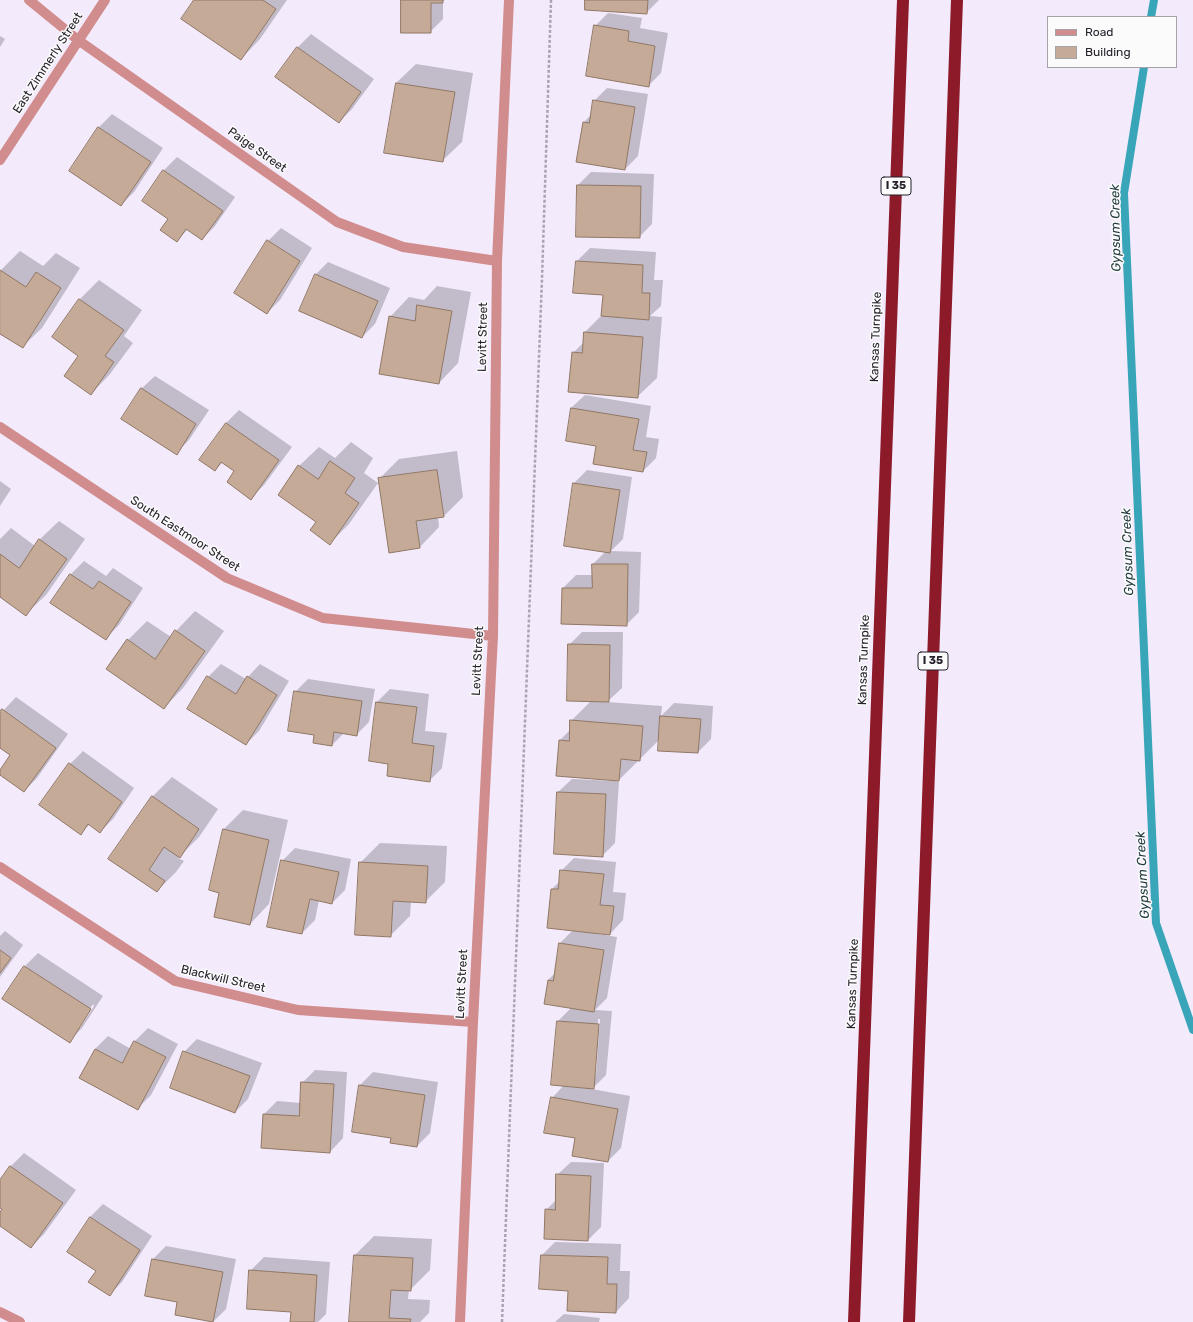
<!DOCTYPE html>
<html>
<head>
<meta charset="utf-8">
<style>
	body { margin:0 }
	#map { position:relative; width:1193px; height:1322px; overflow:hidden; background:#f3eafc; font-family:Rubik,sans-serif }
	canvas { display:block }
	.legend { position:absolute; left:1047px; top:16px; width:130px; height:52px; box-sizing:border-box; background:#fbfbfb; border:1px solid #a5a3a7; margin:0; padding:5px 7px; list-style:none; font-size:12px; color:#25202a }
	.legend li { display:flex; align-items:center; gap:8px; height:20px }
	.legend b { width:20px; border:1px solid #a5a3a7 }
</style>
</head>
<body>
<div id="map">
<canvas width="1193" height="1322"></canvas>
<ul class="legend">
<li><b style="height:5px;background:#d18d8d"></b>Road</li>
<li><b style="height:11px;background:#c5ab97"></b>Building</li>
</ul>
</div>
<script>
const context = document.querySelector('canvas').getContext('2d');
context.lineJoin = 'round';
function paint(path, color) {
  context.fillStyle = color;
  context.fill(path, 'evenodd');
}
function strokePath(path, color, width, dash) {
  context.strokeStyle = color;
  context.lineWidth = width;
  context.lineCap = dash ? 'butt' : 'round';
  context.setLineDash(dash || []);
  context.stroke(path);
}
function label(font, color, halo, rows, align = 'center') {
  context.font = font + ' Rubik,sans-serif';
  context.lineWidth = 3;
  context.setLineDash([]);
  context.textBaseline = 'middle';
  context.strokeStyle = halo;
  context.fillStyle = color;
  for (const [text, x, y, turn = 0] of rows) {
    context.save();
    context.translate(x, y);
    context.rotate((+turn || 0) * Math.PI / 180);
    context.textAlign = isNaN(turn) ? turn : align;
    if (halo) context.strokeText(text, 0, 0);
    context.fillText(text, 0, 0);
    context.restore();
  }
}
paint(new Path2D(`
	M196 0H287L260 39 241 59Z
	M402 0H445L443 1V19L430 32Z
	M586 0H659L646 13Z
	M608 13 642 18 640 28 668 33 661 73 648 86 595 26Z
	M311 34 374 79 352 109 339 122 276 77 298 47Z
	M0 36 5 39 0 47Z
	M416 64 473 73 462 142 442 161 385 152 396 83Z
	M607 88 648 94 638 156 625 169 584 122 592 114 594 101Z
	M112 114 163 148 134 192 121 205 70 171 99 127Z
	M177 157 235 197 215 226 202 239 188 229 177 241 169 218 143 200 164 170Z
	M591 172 654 174 652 224 639 237 578 185Z
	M281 228 312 248 280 300 267 313 268 241Z
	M590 248 656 252 654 280H663L661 306 650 316 662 317 657 378 637 397 573 353 584 342 585 332 602 315 604 294 577 261Z
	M20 251 43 266 56 253 80 268 42 328 22 347 0 333V271Z
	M328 262 390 288 375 324 362 337 315 275Z
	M99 280 142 310 124 336 133 343 110 374 91 394 79 356 53 337 80 299Z
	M437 286 471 292 458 363 439 383 390 317 409 297 424 300Z
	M155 376 209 410 189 440 176 453 141 389Z
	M585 395 651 406 646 437 659 439 656 458 643 471 598 445 571 408Z
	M239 410 292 447 264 485 251 498 236 471 223 462 215 470 201 460 226 423Z
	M351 442 373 458 364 473 378 483 349 524 330 543 299 466 319 447 335 458Z
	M457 451 463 497 444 516 438 517 439 527 420 547 379 479 399 459Z
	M587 470 632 477 623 539 611 551 641 552 639 612 626 625 562 624 563 588 576 575H593V564L606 551 574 483Z
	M0 481 11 489 0 506Z
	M59 521 85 539 46 595 26 614 0 595V539L11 528 35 546 39 540Z
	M84 561 106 576 113 568 143 588 119 625 106 638 52 602 71 574Z
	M195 611 224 631 183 688 164 708 128 640 147 621 171 637 176 631Z
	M582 632H623L622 688 607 702 662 706 661 716 674 703 713 706 711 739 698 752 659 740 617 782H619L615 843 602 856 558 792 572 779 616 781V780L560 740 571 729V721L591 701 569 645Z
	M221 664 246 679 260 664 289 681 259 731 246 744 208 677Z
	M308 679 375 689 369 722 356 735 344 733 332 745 295 692Z
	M390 689 429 694 425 731 447 733 442 768 429 781 389 763 377 702Z
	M16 697 68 734 37 778 24 791 0 774V772L12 755 0 747V714Z
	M83 751 134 788 113 819 100 832 90 824 81 833 70 764Z
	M172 777 218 809 199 837 178 858 184 861 176 872 157 891 110 859 152 797Z
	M243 810 288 820 269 904 250 924 220 892 223 830Z
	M380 843 447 846 445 882 425 902 411 901 410 916 390 936 360 863Z
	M295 848 351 859 345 890 332 903 319 900 315 920 302 933 282 861Z
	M574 858 616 862 613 892 626 893 623 920 610 934 598 932V934L617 937 607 998 595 1010 612 1011 606 1075 592 1089 630 1096 621 1148 608 1161 552 1098 564 1085 558 1021 572 1007 545 1003 548 980 555 973 560 943 573 930 552 889 560 881 561 871ZM598 1019H600L596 1075H594Z
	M5 931 23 945 0 977V936Z
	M38 953 103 996 82 1028 69 1041 25 966ZM93 1004 94 1006 80 1028H78Z
	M148 1028 178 1044 151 1095 138 1108 95 1049 108 1036 131 1049 135 1041Z
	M197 1039 262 1063 248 1099 235 1112 184 1052Z
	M315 1070 347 1072 343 1138 330 1152 264 1114 277 1101 301 1103 302 1083Z
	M373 1072 438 1082 430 1133 417 1146 392 1137 353 1131 360 1085Z
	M24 1153 76 1190 44 1234 31 1247 0 1225V1214L3 1209 0 1207V1182L11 1166Z
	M571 1162 604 1163 601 1227 588 1240 546 1210 556 1200 557 1175Z
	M103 1204 152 1236 122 1282 109 1295 97 1270 90 1217Z
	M374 1236 432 1239 430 1270 410 1290H409L408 1299 430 1300 429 1313 420 1322H350L355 1255Z
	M555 1242 621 1244 620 1271H630L629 1298 616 1312 569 1290 542 1255Z
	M166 1246 236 1259 226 1309 213 1322 178 1301 146 1295 153 1259Z
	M264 1257 330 1262 326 1314 318 1322H291L292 1311 250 1271Z
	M564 1314 600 1318 599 1322H555Z`), '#0003');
strokePath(new Path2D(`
	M1151 17 1154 0
	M1144 67 1124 193 1156 923 1193 1030`), '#38a5b8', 8);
const building = new Path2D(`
	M194 0H263L276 9 241 60 181 19Z
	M401 0H443V3H431V33H401Z
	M585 0H648L647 14 585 10Z
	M594 25 629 31 628 41 655 46 649 87 586 76Z
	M297 47 361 92 339 123 275 77Z
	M396 83 455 92 443 162 384 153Z
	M593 100 635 107 625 170 576 162 583 122 589 123Z
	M98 127 151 162 121 206 69 171Z
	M163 170 223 211 202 240 186 229 177 242 160 230 168 219 142 201Z
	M577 185 641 186 640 238 576 237Z
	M267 240 300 261 267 314 234 293Z
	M576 261 643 265 642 293H650L649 320 601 316 603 295 573 293Z
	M0 270 26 287 36 272 61 288 23 348 0 334Z
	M315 274 378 301 362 338 299 311Z
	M79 299 124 330 105 356 114 362 91 395 64 376 78 356 52 337Z
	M417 305 452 311 439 384 379 374 389 316 415 321Z
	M584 332 643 337 638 398 568 392 572 352 582 353Z
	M141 388 196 424 177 455 121 419Z
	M571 408 639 419 633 450 647 452 643 472 593 464 596 446 566 441Z
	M226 423 279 460 251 500 227 482 234 471 221 462 215 471 199 460Z
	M330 461 355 478 345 493 359 503 330 545 310 530 316 522 278 495 298 465 318 479Z
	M437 470 444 517 416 521 420 548 389 553 378 478Z
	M573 483 620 490 610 553 564 546Z
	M39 539 67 559 26 616 0 597V554L19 568Z
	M592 564H628L627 626 561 624 562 588H592Z
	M70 574 93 589 99 581 131 602 106 640 50 603Z
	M175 630 205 651 164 709 106 669 127 639 155 659Z
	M568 644 610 645 609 702 567 701Z
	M207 676 236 694 247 676 277 695 246 745 187 709Z
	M294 691 362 701 357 736 334 732 332 746 313 743 314 735 288 731Z
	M376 702 417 707 412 743 434 746 430 782 387 776 388 764 369 761Z
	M2 709 56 748 24 792 0 775V770L10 755 0 748V712Z
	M660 716 701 719 698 753 658 751Z
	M570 720 643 726 640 761 621 759 619 781 556 776 559 740 569 741Z
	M69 763 122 802 100 833 88 824 81 835 39 805Z
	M557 792 606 794 603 857 554 854Z
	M152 796 199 829 180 858 164 847 149 870 165 881 157 892 108 859Z
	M223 829 269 840 250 925 214 917 219 893 209 890Z
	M281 860 339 872 332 904 310 899 302 934 267 927Z
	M359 862 428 866 426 903 393 901 391 937 355 935Z
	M560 870 604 874 600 905 614 906 610 935 547 928 551 889H558Z
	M559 943 604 950 594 1012 544 1004 548 980 553 981Z
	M0 950 11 958 0 973Z
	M24 966 91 1009 70 1043 2 999Z
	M557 1021 599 1024 594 1089 551 1085Z
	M134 1041 166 1057 138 1110 79 1078 95 1049 122 1063Z
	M183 1051 250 1076 235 1113 170 1088Z
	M301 1082 334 1084 330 1153 261 1148 263 1114 299 1116Z
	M359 1085 425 1095 417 1147 390 1143 391 1138 352 1132Z
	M551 1097 618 1109 608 1162 572 1156 575 1138 544 1133Z
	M10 1166 63 1203 31 1248 0 1226V1212L2 1209 0 1208V1180Z
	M556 1174 591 1176 588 1241 544 1239 545 1209 555 1210Z
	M90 1217 140 1250 110 1296 88 1282 96 1271 67 1252Z
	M354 1255 413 1258 411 1291 391 1290 389 1318 411 1319 410 1322H349Z
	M541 1255 608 1257 607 1284H617L616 1313 567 1311 568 1291 539 1289Z
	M152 1259 223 1272 213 1322 175 1315 177 1302 145 1296Z
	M249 1270 317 1275 314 1322H290L291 1312 247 1309Z`);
paint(building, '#c5ab97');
strokePath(building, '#907765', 1);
strokePath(new Path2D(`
	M502 1322 542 279 551 0`), '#aba3b2', 2.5, [3, 2]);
strokePath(new Path2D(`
	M29 0 78 40 337 222 403 247 497 261
	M0 160 105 0
	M0 427 227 578 323 618 493 636
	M0 867 175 981 298 1010 473 1022
	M0 1312 20 1322
	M460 1322 473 1022 493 636 497 261 509 0`), '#d18d8d', 10);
strokePath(new Path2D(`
	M854 1322 903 0
	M909 1322 957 0`), '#8c1a29', 12);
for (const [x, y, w] of [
	[896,186,30],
	[933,661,30]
]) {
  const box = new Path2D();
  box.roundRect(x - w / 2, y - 9, w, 18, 3);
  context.fillStyle = '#fbfbfb';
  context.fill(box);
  strokePath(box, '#25202a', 1);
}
label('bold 11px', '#25202a', null, [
	["I 35",896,186],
	["I 35",933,661]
]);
label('12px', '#25202a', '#fbfbfb', [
	["East Zimmerly Street",48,63,-57],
	["Paige Street",257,150,35],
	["Levitt Street",483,337,-89],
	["Kansas Turnpike",876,337,-88],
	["South Eastmoor Street",185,534,33],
	["Kansas Turnpike",864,660,-88],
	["Levitt Street",478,661,-87],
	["Blackwill Street",223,979,13],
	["Levitt Street",462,984,-87],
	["Kansas Turnpike",853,984,-88]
]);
label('italic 13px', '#243c41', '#fbfbfb', [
	["Gypsum Creek",1116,228,-91],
	["Gypsum Creek",1128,552,-92],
	["Gypsum Creek",1143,875,-93]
]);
</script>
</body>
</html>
